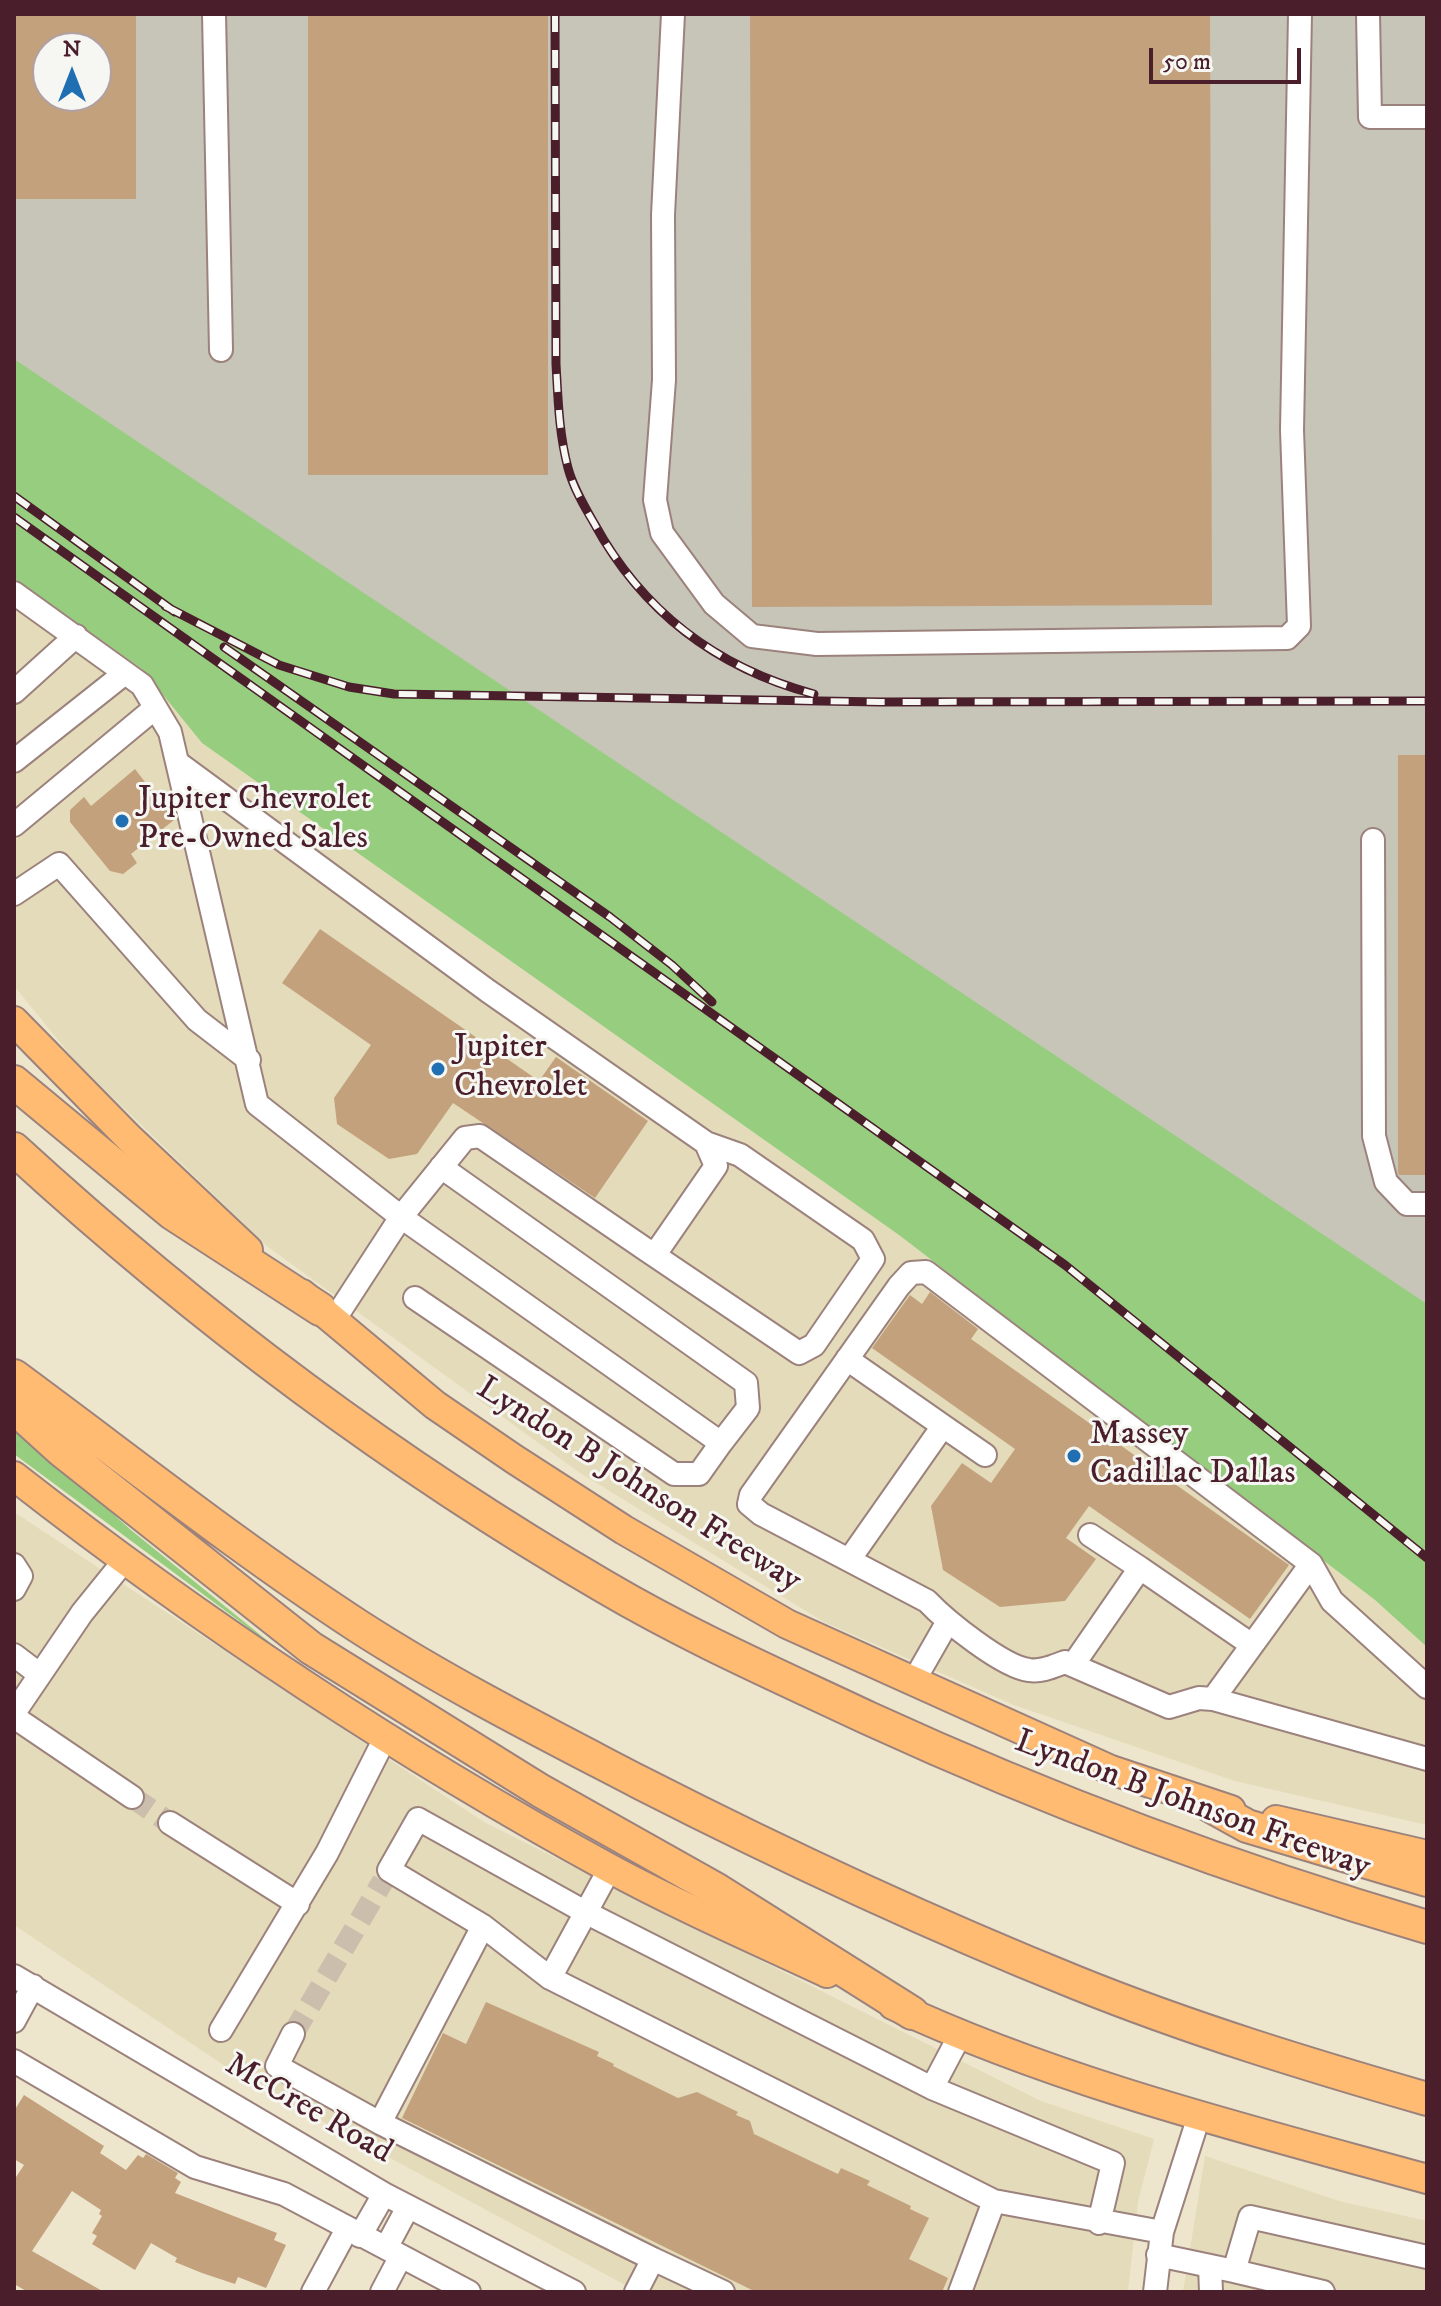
<!DOCTYPE html>
<html>
<head>
<meta charset="utf-8">
<style>
	body { margin:0 }
	#map { position:relative; width:1441px; height:2306px; overflow:hidden; background:#ede6cc; font-family:"IM FELL DW Pica",serif }
	canvas { display:block }
	.frame { position:absolute; inset:0; border:16px solid #4a1f2b; pointer-events:none }
	.north { position:absolute; left:32px; top:32px; width:80px; height:80px; box-sizing:border-box; background:#f6f6f2; border:2px solid #b1a0a2; border-radius:50%; rotate:0deg; font-size:22px; font-weight:700; line-height:32px; text-align:center; color:#4a1f2b }
	.north::after { content:''; display:block; margin:auto; width:28px; height:36px; background:#1f6fb2; clip-path:polygon(50% 0,100% 100%,50% 72%,0 100%) }
	.scale { position:absolute; left:1149px; top:48px; width:152px; height:36px; box-sizing:border-box; border:4px solid #4a1f2b; border-top:0; padding-left:10px; font-size:24px; line-height:28px; white-space:nowrap; color:#4a1f2b; -webkit-text-stroke:6px #f6f6f2; paint-order:stroke }
</style>
</head>
<body>
<div id="map">
<canvas width="1441" height="2306"></canvas>
<div class="frame"></div>
<div class="north">N</div>
<div class="scale">50 m</div>
</div>
<script>
const context = document.querySelector('canvas').getContext('2d');
context.lineJoin = 'round';
function paint(path, color) {
  context.fillStyle = color;
  context.fill(path, 'evenodd');
}
function strokePath(path, color, width, dash) {
  context.strokeStyle = color;
  context.lineWidth = width;
  context.lineCap = dash ? 'butt' : 'round';
  context.setLineDash(dash || []);
  context.stroke(path);
}
function label(font, color, halo, rows, align = 'center') {
  context.font = font + ' "IM FELL DW Pica",serif';
  context.lineWidth = 6;
  context.setLineDash([]);
  context.textBaseline = 'middle';
  context.strokeStyle = halo;
  context.fillStyle = color;
  for (const [text, x, y, turn = 0] of rows) {
    context.save();
    context.translate(x, y);
    context.rotate((+turn || 0) * Math.PI / 180);
    context.textAlign = isNaN(turn) ? turn : align;
    if (halo) context.strokeText(text, 0, 0);
    context.fillText(text, 0, 0);
    context.restore();
  }
}
paint(new Path2D(`
	M14 578 142 669 202 743 899 1235 1375 1600 1427 1647V1825L1235 1781 1014 1705 824 1622 580 1473 268 1247 78 1064 14 986Z
	M14 1512 484 1822 1041 2101 1154 2139 1138 2202 1128 2292H638L246 2080 14 1925Z
	M1205 2156 1339 2201 1427 2221V2292H1183Z`), '#e4dbba');
paint(new Path2D(`
	M14 14H1427V1501L14 402ZM48 48H96V96H48Z`), '#c6c5b8');
paint(new Path2D(`
	M14 359 1427 1304V1647L1375 1600 899 1235 202 743 142 669 14 578Z
	M14 1425 131 1530 285 1655 14 1454Z`), '#96cd7f');
paint(new Path2D(`
	M14 14H136V199H14ZM48 48H96V96H48Z
	M308 14H548V475H308Z
	M750 14H1210L1212 605 752 607Z
	M1398 755H1427V1175H1399L1398 1172Z
	M135 769 174 820 131 854 137 863 123 874 110 871 70 822V810L84 797 91 806Z
	M320 929 539 1081 556 1057 648 1121 595 1198 453 1103 417 1154 389 1159 337 1124 334 1098 371 1045 282 983Z
	M930 1292 978 1329 971 1339 1289 1565 1250 1619 1089 1506 1066 1538 1096 1559 1065 1601 1000 1607 943 1570 931 1506 962 1463 991 1483 1015 1449 872 1348 910 1295 922 1304Z
	M486 2002 599 2052 597 2056 614 2064 613 2066 678 2098 697 2092 738 2112 736 2115 750 2121 754 2134 838 2174 841 2168 870 2181 867 2185 911 2206 910 2209 929 2218 909 2259 948 2278 942 2292H756L402 2118 443 2033 466 2044Z
	M24 2095 104 2146 100 2153 126 2170 138 2155 143 2158 146 2154 178 2173 175 2178 181 2182 175 2193 277 2233 274 2240 286 2245 266 2288 238 2277 235 2284 202 2273 175 2262 177 2258 151 2243 135 2270 92 2244 97 2236 92 2233 102 2216 99 2214 101 2210 72 2191 32 2251 104 2292H28L14 2284V2180L24 2165 14 2159V2111Z`), '#c3a17d');
strokePath(new Path2D(`
	M132 1797 170 1823
	M293 2034 383 1881`), '#ccbeac', 22, [22, 11]);
const minor = new Path2D(`
	M214 14 221 350
	M673 14 663 215 664 380 655 500 662 533 714 604 752 636 817 644 1287 638 1299 626 1292 430 1300 14
	M1368 14 1370 117H1427
	M14 593 142 685 170 732 257 1104 401 1217 334 1320
	M14 692 76 636
	M14 761 125 673
	M178 763 488 991 706 1143 716 1166 658 1250 648 1251 480 1136 465 1138 401 1217 721 1443 748 1408 746 1383 441 1167
	M14 825 155 708
	M1373 840 1374 1136 1386 1182 1407 1204H1427
	M14 894 59 864 197 1020 249 1060
	M648 1251 799 1353 814 1345 873 1259 863 1240 740 1155 706 1143
	M415 1298 674 1474H699L721 1443
	M847 1359 943 1426 849 1560
	M943 1426 985 1455
	M1090 1535 1140 1568
	M14 1565 21 1576 14 1589
	M14 1655 39 1674
	M1073 1665 1140 1568 1252 1645
	M915 1679 947 1623
	M1427 1687 1332 1601 1311 1564 926 1272 911 1273 899 1286 751 1495 749 1504 761 1514 927 1601C946 1621 1003 1667 1029 1670 1042 1672 1054 1666 1065 1662L1169 1707 1199 1698 1213 1699 1427 1759
	M1213 1699 1311 1564
	M14 1713 82 1613 124 1561
	M14 1717 132 1797
	M170 1823 298 1904
	M610 1868 550 1978 483 1926 389 1870 418 1819 585 1912 932 2088 1113 2163 1099 2223
	M14 1976 384 2194 574 2292
	M550 1978 994 2201
	M14 2021 33 1986
	M221 2030 327 1853 386 1736
	M293 2034 277 2066 380 2123 653 2259 636 2292
	M14 2061 195 2167 284 2194 469 2292
	M932 2088 960 2035
	M380 2123 483 1926
	M360 2236 384 2194
	M386 2248 408 2207
	M1158 2255 1234 2271 1250 2217 1427 2257
	M653 2259 723 2292
	M1210 2266 1211 2292
	M1234 2271 1323 2292
	M313 2292 347 2229
	M382 2292 401 2256
	M960 2292 994 2201 1162 2232
	M1155 2292 1162 2232 1199 2116`);
const major = new Path2D(`
	M14 1021 130 1139 248 1250
	M302 1294 435 1405 514 1459 624 1530 787 1624 1111 1770 1231 1810
	M14 1476C201 1622 400 1754 609 1868 679 1906 754 1939 827 1973
	M1276 1820 1427 1855
	M893 2005C1060 2083 1250 2130 1427 2179`);
const highway = new Path2D(`
	M14 1082 172 1213 320 1309
	M14 1149C195 1315 392 1463 605 1587 690 1637 779 1676 868 1718 1051 1802 1233 1870 1427 1927
	M14 1376C128 1460 240 1549 358 1626 448 1684 545 1733 639 1782 782 1855 928 1923 1077 1983 1191 2029 1309 2065 1427 2099
	M14 1396 29 1421 61 1450 311 1648 541 1791 717 1890 912 2013
	M1211 1806 1247 1826 1427 1880`);
strokePath(minor, '#9c827c', 26);
strokePath(major, '#9c827c', 32);
strokePath(highway, '#9c827c', 36);
strokePath(minor, '#fff', 22);
strokePath(major, '#ffbb71', 28);
strokePath(highway, '#ffbb71', 32);
const rail = new Path2D(`
	M555 14 556 364C558 399 559 434 568 468 573 487 584 506 594 523 642 611 717 668 814 694
	M14 496 175 612
	M14 517 1065 1265 1427 1558
	M165 606 279 665 349 687 394 694 881 702 1427 701
	M224 647 610 917 672 965 712 1002`);
strokePath(rail, '#4a1f2b', 9);
strokePath(rail, '#f6f6f2', 6, [18]);
for (const [x, y, r, color] of [
	[122,821,8,"#1f6fb2"],
	[438,1069,8,"#1f6fb2"],
	[1074,1456,8,"#1f6fb2"]
]) {
  const dot = new Path2D();
  dot.arc(x, y, r, 0, 2 * Math.PI);
  context.fillStyle = color;
  context.fill(dot);
  strokePath(dot, '#f6f6f2', 3);
}
label('34px', '#4a1f2b', '#f6f6f2', [
	["Jupiter Chevrolet",138,801],
	["Pre-Owned Sales",138,840],
	["Jupiter",454,1049],
	["Chevrolet",454,1088],
	["Massey",1090,1436],
	["Cadillac Dallas",1090,1475]
], 'left');
label('34px', '#4a1f2b', '#f6f6f2', [
	["Lyndon B Johnson Freeway",638,1486,32],
	["Lyndon B Johnson Freeway",1192,1806,20],
	["McCree Road",308,2110,30]
]);
</script>
</body>
</html>
